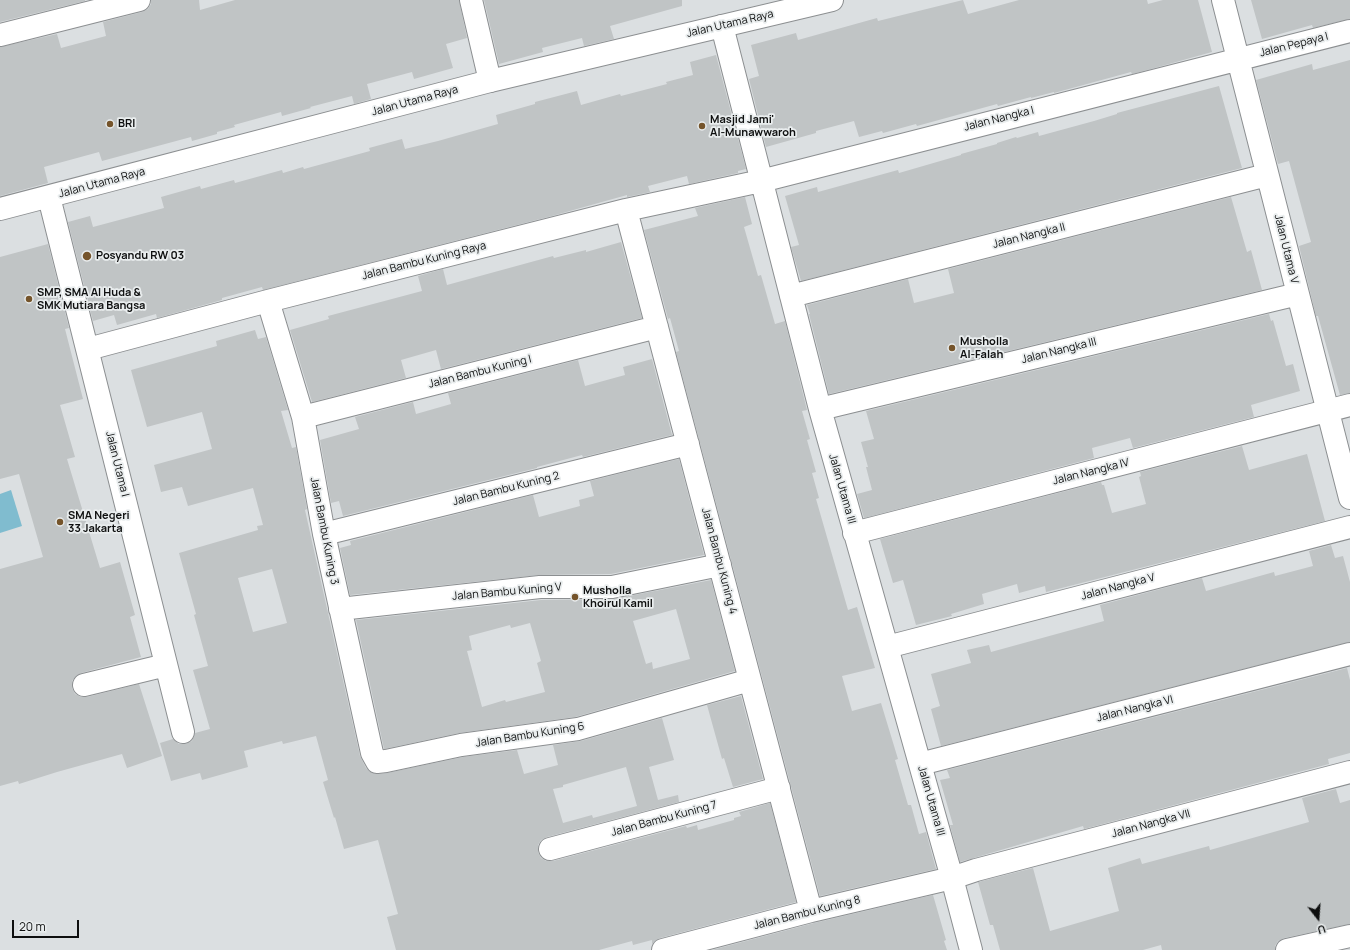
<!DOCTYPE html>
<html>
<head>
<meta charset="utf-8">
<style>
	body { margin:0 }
	#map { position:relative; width:1350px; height:950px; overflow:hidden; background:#dbdfe1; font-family:Manrope,sans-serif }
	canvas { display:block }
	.north { position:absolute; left:1298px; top:898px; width:40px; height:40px; -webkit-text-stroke:3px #e9edee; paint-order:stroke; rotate:163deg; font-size:11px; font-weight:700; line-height:16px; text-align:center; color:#0e0f0f }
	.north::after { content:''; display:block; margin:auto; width:14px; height:18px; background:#0e0f0f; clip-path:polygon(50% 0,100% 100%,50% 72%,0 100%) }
	.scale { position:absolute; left:12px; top:920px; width:67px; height:18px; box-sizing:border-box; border:2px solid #0e0f0f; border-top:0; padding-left:5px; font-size:12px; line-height:14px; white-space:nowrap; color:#0e0f0f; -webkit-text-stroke:3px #e9edee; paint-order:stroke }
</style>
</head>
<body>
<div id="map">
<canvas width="1350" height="950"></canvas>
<div class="north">U</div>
<div class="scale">20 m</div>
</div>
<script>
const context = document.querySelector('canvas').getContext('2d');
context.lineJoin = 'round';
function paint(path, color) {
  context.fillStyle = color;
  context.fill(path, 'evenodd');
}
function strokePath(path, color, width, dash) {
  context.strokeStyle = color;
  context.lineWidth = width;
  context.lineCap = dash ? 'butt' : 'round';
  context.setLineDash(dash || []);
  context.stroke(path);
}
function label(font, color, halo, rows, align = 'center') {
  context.font = font + ' Manrope,sans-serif';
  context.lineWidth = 3.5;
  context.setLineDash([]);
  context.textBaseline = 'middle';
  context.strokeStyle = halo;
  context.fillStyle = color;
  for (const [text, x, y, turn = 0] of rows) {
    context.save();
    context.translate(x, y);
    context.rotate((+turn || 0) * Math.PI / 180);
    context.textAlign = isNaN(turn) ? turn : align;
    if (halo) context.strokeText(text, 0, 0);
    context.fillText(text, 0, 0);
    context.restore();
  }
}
paint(new Path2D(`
	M11 490 22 526 0 533V494Z`), '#80bccf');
paint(new Path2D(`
	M0 0H85V1L0 22Z
	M151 0H199L200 10 235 0H459L467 38 446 44 453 68 414 79 412 72 367 84 371 99 354 104 352 96 310 107 311 108 282 116 281 112 234 125 235 127 217 132V134L192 141 191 137 102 161 99 152 44 167 48 183 0 196V47L57 34 61 48 106 36 103 22 142 12 148 9 151 4Z
	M484 0H682V6L610 26 614 39 584 46 582 38 542 48 543 52 499 64Z
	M963 0 968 14 1019 0H1147L1148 4 1163 0H1198L1212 52 1151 69 1132 74 1131 72 1054 93V92L1031 98V97L998 106 997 104 917 126 916 124 883 133 882 131 859 137 854 121 816 131V133L766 147 749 79 759 76 751 45 796 33 798 40 877 18 878 21Z
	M1251 0H1350V19L1313 28 1312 25 1262 39Z
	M716 55 746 169 738 171V173L689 184 687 176 648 186 650 192 646 193 627 197V195L552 216 263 290 262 287 222 298V300L157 318 156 314 117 325 114 315 93 321 68 222 90 216 93 227 164 208 161 197 200 186 201 189 234 180 235 183 282 170 283 173 303 167 304 169 370 151 369 148 402 139 405 149 438 141 498 124 496 115 535 104V102L577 91 581 105 620 94 621 96 667 84 666 82 693 75 690 62Z
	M1350 60V393L1340 395 1318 316H1316L1299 246 1311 242 1289 161 1278 164 1256 80 1312 64 1313 70Z
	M1219 86 1242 168 801 281 791 247 799 245 785 196 817 187 818 192 898 170 899 173 961 155V154L997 144V143L1016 137 1017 138 1038 132 1039 136 1094 121 1117 114V113Z
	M745 197 752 224 744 227 758 276 761 275 775 324 785 321 807 410 802 411 810 439 807 440 816 472 812 473 819 498 816 499 848 610 857 607 875 668 842 676 852 711 881 703 898 759 895 760 908 805H911L919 834 926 832 936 869 820 896 676 352 679 351 670 318 668 319 644 230 698 216 695 208Z
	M1231 197 1247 252 1251 250 1262 290 829 394 809 314H810L807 305 908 279 914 303 954 293 948 269Z
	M621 242 642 318 441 369 436 350 401 360 406 378 312 402 290 330 329 319 328 316 422 291 418 276 443 269 447 285 553 256 554 258 586 250V252Z
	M48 244 69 328 65 329 83 399 60 405 75 457 67 459 100 568 120 562 135 615 130 617 141 657 81 673 76 676 72 681V688L75 694 81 697H87L139 684 162 756 127 768 122 754 57 772 19 784 18 781 0 786V569L43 557 19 474 0 479V257Z
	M1269 314 1271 321 1273 320 1286 366 1293 364 1300 391 1251 405 1254 417 1133 448 1130 438 1092 448 1094 458 864 518 857 494 872 490 866 467H868L861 442 874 439 866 411Z
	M255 330 258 339 266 337 288 410 281 411 292 448 296 447 307 509 305 510 360 756 366 768 372 773 378 774 387 773 463 757 517 750 524 774 558 765 553 745 581 741 662 718 674 760 649 767 658 800 678 795 679 802 547 837 541 840 538 845V852L541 858 546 861H553L686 826 687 828 697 825 698 830 734 820V818L741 816 739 812 770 803 796 902 660 938 655 941 652 944V940L633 945 632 941 599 950H396L387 917 398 914 378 840 344 849 335 817 334 818 323 782 328 780 316 736 283 744 282 741 244 751 248 767 202 780 200 773 171 781 160 743 173 739 179 744H186L192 741 195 733 210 729 193 670 208 666 194 615 196 614 179 553 258 530 257 526 263 525 253 488 188 506 182 487 161 492 154 465 212 449 202 412 147 427 131 370 217 346 216 341ZM272 569 287 623 253 632 238 578ZM626 767 637 806 593 818 592 815 563 823 553 789 563 787V785Z
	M652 359 672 435 583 457 582 455 537 467V468L343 516 339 501 331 503 320 440 359 429 355 417 413 402 416 414 451 404 448 393 578 360 585 386 625 375 623 367Z
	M1242 446 1249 470 1307 454 1325 521 1046 592 1045 586 1019 593 1017 584 982 594 984 604 951 614 952 616 916 625 903 580 893 583 880 539 1101 482 1102 485H1104L1112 513 1146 504 1139 477 1141 476 1140 472Z
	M679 459 704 555 611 574 539 575 350 595 340 548 351 545 350 541 533 495 539 517 580 506 579 500 594 496 590 481Z
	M1331 545 1335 558 1343 556 1350 582V642L941 746 931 709 940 706 931 674 971 663 967 650 989 645 991 652 1104 621 1100 605 1202 578 1206 591 1274 572 1275 576 1313 566 1309 551Z
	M711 580 735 671 575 717 459 733 384 749 356 620 541 600 614 599ZM676 609 690 659 653 669 652 662 646 664 633 621ZM530 623 541 661 537 663 545 692 506 702 505 700 482 707 467 651 472 650 469 636 510 625 511 628Z
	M1347 668 1350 680V753L1328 759 1329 764 1084 829 1083 826 960 862 950 825H953L940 780 950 778 947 770Z
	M741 696 763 779 733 787 724 758 722 759 707 705Z
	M1336 789 1340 803 1350 800V924L1284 938 1278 941 1275 946V950H1162L1161 945 1143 950H1000L993 925H990L978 882 1033 868 1050 931 1119 911 1108 868 1140 858 1142 864 1209 846 1210 850 1309 822 1302 798Z
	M933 895 946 940 944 941 947 950H712L814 923Z`), '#c0c4c5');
const minor = new Path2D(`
	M471 0 490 81
	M1223 0 1350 498
	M722 26 820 409 952 878 971 950
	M0 35 139 0
	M49 197 183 732
	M626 210 811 911
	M791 296 1267 175
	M268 301 303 417 324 534 372 753 377 762 386 761 461 745 578 729 750 680
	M88 349 268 301 626 210 761 181 1350 31
	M820 409 1298 294
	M303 417 657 327
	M854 533 1350 405
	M324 534 688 444
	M340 609 540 587H612L720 565
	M887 647 1350 527
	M84 685 166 665
	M920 764 1350 654
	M550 849 779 788
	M663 950 811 911 952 878 976 870 1350 772
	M1287 950 1350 936`);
const secondary = new Path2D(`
	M0 209 490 81 832 0`);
strokePath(minor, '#8c8f91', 24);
strokePath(secondary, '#8c8f91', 24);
strokePath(minor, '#fff', 22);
strokePath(secondary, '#fff', 22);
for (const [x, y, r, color] of [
	[110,124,4,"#75542b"],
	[702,126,4,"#75542b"],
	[87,256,5,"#75542b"],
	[29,299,4,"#75542b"],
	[952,348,4,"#75542b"],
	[60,522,4,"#75542b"],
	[575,597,4,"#75542b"]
]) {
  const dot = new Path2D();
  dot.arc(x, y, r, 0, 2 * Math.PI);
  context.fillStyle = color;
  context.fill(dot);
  strokePath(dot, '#e9edee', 1.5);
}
label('11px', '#0e0f0f', '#e9edee', [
	["Jalan Utama Raya",730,24,-13],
	["Jalan Pepaya I",1294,45,-14],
	["Jalan Utama Raya",415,101,-15],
	["Jalan Nangka I",999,119,-14],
	["Jalan Utama Raya",102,183,-15],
	["Jalan Nangka II",1029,236,-14],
	["Jalan Utama V",1286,249,76],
	["Jalan Bambu Kuning Raya",424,261,-14],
	["Jalan Nangka III",1059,351,-14],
	["Jalan Bambu Kuning I",480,372,-14],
	["Jalan Utama I",117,464,76],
	["Jalan Nangka IV",1091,472,-14],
	["Jalan Bambu Kuning 2",506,489,-14],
	["Jalan Utama III",842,489,74],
	["Jalan Bambu Kuning 3",324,531,79],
	["Jalan Bambu Kuning 4",719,561,75],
	["Jalan Nangka V",1118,587,-15],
	["Jalan Bambu Kuning V",507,592,-5],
	["Jalan Nangka VI",1135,709,-14],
	["Jalan Bambu Kuning 6",530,735,-9],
	["Jalan Utama III",931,801,74],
	["Jalan Bambu Kuning 7",664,819,-15],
	["Jalan Nangka VII",1151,824,-15],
	["Jalan Bambu Kuning 8",807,913,-14]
]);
label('bold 11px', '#0e0f0f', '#e9edee', [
	["Masjid Jami'",710,120],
	["Al-Munawwaroh",710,133],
	["BRI",118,124],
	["Posyandu RW 03",96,256],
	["SMP, SMA Al Huda &",37,293],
	["SMK Mutiara Bangsa",37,306],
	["Musholla",960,342],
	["Al-Falah",960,355],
	["SMA Negeri",68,516],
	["33 Jakarta",68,529],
	["Musholla",583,591],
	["Khoirul Kamil",583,604]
], 'left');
</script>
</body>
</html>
